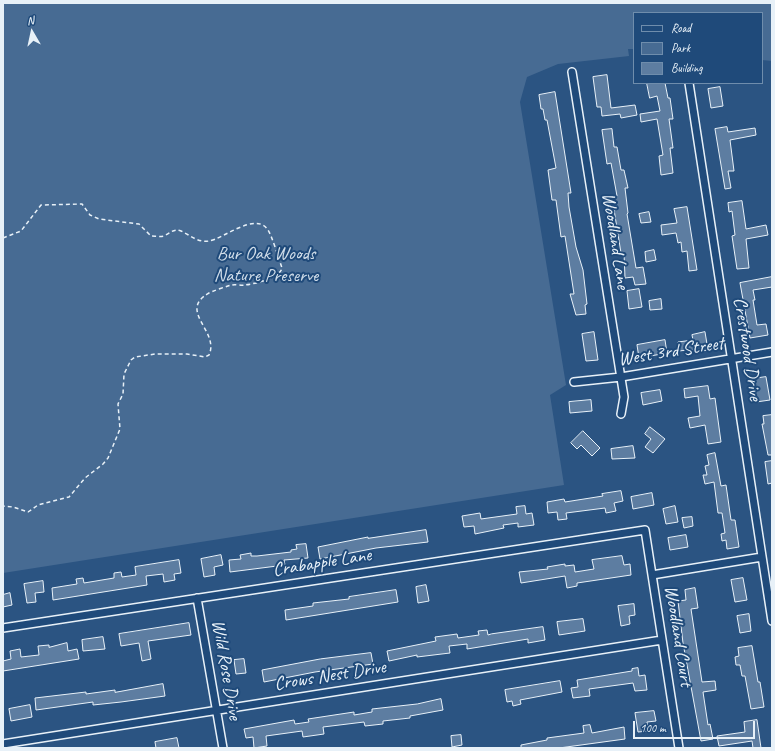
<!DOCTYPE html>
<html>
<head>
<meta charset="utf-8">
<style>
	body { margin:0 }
	#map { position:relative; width:775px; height:751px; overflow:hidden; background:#2b5482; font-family:Caveat,sans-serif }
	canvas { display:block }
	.frame { position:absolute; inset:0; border:4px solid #e8f1f8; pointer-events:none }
	.legend { position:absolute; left:633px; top:12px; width:130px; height:72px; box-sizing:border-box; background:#1f4a7a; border:1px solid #6f8dac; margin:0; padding:5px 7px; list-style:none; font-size:12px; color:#e8f1f8 }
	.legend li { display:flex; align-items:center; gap:8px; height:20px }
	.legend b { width:20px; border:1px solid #6f8dac }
	.north { position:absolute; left:12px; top:12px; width:40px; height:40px; -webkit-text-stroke:3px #1f4a7a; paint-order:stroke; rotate:351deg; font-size:11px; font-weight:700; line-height:16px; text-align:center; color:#e8f1f8 }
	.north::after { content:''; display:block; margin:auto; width:14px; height:18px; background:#e8f1f8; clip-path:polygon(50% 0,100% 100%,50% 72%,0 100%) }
	.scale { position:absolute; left:633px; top:721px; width:122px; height:18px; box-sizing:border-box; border:2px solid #e8f1f8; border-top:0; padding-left:5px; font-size:12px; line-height:14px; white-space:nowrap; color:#e8f1f8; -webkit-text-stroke:3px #1f4a7a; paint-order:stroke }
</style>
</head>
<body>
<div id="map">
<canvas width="775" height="751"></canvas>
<div class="frame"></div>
<ul class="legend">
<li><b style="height:5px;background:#1f4a7a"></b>Road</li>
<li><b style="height:11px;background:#476b93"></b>Park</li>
<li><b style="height:11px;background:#5d7da1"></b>Building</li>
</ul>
<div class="north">N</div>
<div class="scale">100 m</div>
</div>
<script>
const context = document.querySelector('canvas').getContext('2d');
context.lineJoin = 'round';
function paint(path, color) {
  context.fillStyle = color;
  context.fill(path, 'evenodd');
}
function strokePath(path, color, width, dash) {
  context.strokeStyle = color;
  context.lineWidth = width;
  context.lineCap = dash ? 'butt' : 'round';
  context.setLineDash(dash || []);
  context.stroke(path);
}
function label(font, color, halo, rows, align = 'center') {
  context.font = font + ' Caveat,sans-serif';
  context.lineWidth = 4;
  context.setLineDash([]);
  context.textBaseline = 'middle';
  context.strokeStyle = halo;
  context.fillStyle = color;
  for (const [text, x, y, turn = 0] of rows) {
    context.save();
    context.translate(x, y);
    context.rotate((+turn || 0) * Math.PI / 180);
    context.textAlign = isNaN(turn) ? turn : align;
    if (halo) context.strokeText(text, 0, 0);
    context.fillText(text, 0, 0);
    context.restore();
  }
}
paint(new Path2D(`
	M3 3H762L772 4V61L762 60V13H634V49H628L629 56 558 64 527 77 520 102 566 385 550 395 564 485 3 573Z`), '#476b93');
const building = new Path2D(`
	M607 75 611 108 635 105 637 115 621 118 620 114 602 116 601 107H597L593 77Z
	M647 83H665L668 98H670L673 119H669L673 148H670L673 173 661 175 659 156 663 155 657 119 641 122 640 114 660 111 657 96 650 98Z
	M720 87 723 106 711 108 708 89Z
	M555 92 571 193H568L569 207 576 247 583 270 587 304 585 305 586 314 576 315 570 294H574L565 236 561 237 556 200H552L548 170 556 168 547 120H545L543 109H541L539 95Z
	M727 127 728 132 755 128 756 135 730 140 734 171H728L731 188 725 189 715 129Z
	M612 129 614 147H617L621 170H624L628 188H625L628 213 627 214 636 268 643 267 646 284 635 285 633 277 625 278 624 253H621L612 197 617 196 611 163 607 164 602 130Z
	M742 201 746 229 766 225 768 235 746 239 749 268 737 269 732 236 735 235 732 211 729 212 728 203Z
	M687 207 697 270 689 271 687 251 682 252 681 242 678 243 676 233 662 235 661 225 677 223 674 209Z
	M649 212 651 222 641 223 639 214Z
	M654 250 656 260 646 262 645 252Z
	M772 277V287L753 290 755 300H753L757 325 766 324 768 335 750 338 740 283Z
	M639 289 642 307 629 309 627 291Z
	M661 299 662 309 650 310 649 301Z
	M594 332 598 360 586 361 582 334Z
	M705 332 708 350 695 352V349L679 351 678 342 693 340 692 335Z
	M665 340 667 353 639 358 637 345Z
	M766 377 770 400 756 402 752 379Z
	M708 386 710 399 715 398 721 442 708 444 705 425 690 428 688 418 700 416 698 396 685 398 684 389Z
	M660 390 662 401 643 405 641 393Z
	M591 400 592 411 570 413 569 402Z
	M772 415V455H768L762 424H764L763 416Z
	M650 427 665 439 653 453 645 447 651 439 645 434Z
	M583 431 600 448 592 456 581 445 577 449 571 443Z
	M633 446 635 458 612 459 611 449Z
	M715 453 721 486 726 485 731 520H735L739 547 727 549 726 540 722 541 721 534 725 533 722 513H718L714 482 705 484 703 475H707L705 466 709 465 707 455Z
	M772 461V483L768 484 765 462Z
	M621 491 623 501 614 503 616 511 606 513 605 508 566 513 567 519 558 520 557 512 548 513 547 502 564 499 565 502 603 496 602 494Z
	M652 493 654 505 633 509 631 497Z
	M525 506 526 514 532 513 534 525 518 527V523L503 525 504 528 475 534 474 526 464 527 462 516 480 513 481 519 517 514 516 507Z
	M675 506 678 522 666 524 663 509Z
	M692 517 693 526 684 528 682 518Z
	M426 530 428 542 376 548 320 559 318 547 368 537V538Z
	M686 535 688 547 670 550 668 538Z
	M306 544 308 558 284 560 285 565 230 572 229 560 241 559 240 555 251 553V556H257L291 552V550L297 549 296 545Z
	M221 555 223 565 214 567 215 575 204 577 201 559Z
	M622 556 624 565 630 564 631 575 577 583V586L567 588 565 576 521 583 519 572 548 569 547 567 565 564V566L574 565 575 572 594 569 592 560Z
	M179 560 181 573 174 574 175 580 164 582 163 574 146 576 147 585 53 600 52 588 77 584 76 579 83 578 84 583 114 578V573L121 572 122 577 136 575 135 567Z
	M743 578 747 600 735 602 731 580Z
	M43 581 44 592 35 593 36 602 27 603 24 584Z
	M426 585 429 601 418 603 416 587Z
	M695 588 698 608 691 609 702 682 715 681 716 690 703 692 708 725 710 724 713 739 701 741 683 643 678 601 686 600 685 590Z
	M396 590 398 602 286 620 285 610 313 606V603L349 599V597Z
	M10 593 12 605 3 607V595Z
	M634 604 635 615 629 616 630 624 621 626 618 606Z
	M749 614 751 631 740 633 737 616Z
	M583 619 585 631 559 635 557 622Z
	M189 623 191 635 148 641 151 659 142 661 139 643 121 646 119 634Z
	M543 627 545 640 528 643V639L467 649V644L449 646 450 653 417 657V655L389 661 387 651 436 641 435 637 457 634 458 638 479 635 478 631 487 630 488 635 491 634Z
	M103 637 105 649 83 651 82 640Z
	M67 643 68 651 77 649 79 659 3 671V661L11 659 10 651 20 649 21 657 39 655 38 646 49 645V647Z
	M752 646 758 682H760L764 707 751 709 745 676H742L740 665H736L735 657 739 656 738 648Z
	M371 653 373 664 315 672 264 682 262 670 320 659Z
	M244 659 246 673 236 674 234 660Z
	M638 668 639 676 645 675 647 690 635 691 633 683 589 689 590 696 573 698 571 688 578 687 577 680 632 671V669Z
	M560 681 562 692 520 700 521 704 513 706 512 701 507 702 505 690Z
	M163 684 165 696 121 702 93 705V702L36 710 35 698 86 692V694L115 690V692Z
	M441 699 443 710 410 716V718L383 721V724L365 726 364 722 323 727 324 734 303 737 302 731 266 736 267 746 254 748 253 737 246 738 244 729 294 720 295 724 309 722 308 719 354 712V715L372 712V709L417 704Z
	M30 705 32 717 11 721 9 709Z
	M654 711 656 721 647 722 648 731 638 732 635 713Z
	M757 720 761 748H753L752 741 719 746 717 736 745 732 744 722Z
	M590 725 592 733 624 727 625 739 559 748H521V745L547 740V738L584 733 583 726Z
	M461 735 462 745 452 747 451 736Z
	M177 738 179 748H156L155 742Z`);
paint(building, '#5d7da1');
strokePath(building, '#e8f1f8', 1);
const minor = new Path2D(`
	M572 72 624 397 621 414
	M689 83 772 621
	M574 382 621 377 772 352
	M652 575 762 557
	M197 598 223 748
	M3 628 645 530 679 748
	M3 744 662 640`);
strokePath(minor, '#e8f1f8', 10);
strokePath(new Path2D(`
	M3 238 21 231 41 205 82 204 90 215 99 219 139 224 151 236C155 236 160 237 164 236 170 233 174 228 181 231 190 235 198 243 209 241 223 239 256 211 268 230 272 236 279 259 282 268 280 278 254 284 245 285 241 286 236 284 232 285 230 285 210 292 209 293 177 311 220 331 209 355L205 357 187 354H155L135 357 131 360 124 374 123 394 118 404 120 429 108 458 103 464 85 478 69 497 38 505 28 512 13 507 3 506`), '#e8f1f8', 1.5, [4, 3]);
strokePath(minor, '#1f4a7a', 7);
label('19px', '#e8f1f8', '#1f4a7a', [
	["Woodland Lane",615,241,81],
	["Crestwood Drive",747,349,81],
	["West 3rd Street",671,352,-9],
	["Crabapple Lane",322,563,-9],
	["Woodland Court",678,636,81],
	["Wild Rose Drive",226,670,80],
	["Crows Nest Drive",330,676,-9]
]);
label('19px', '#d0dde9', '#1f4a7a', [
	["Bur Oak Woods",266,254],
	["Nature Preserve",266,276]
]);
</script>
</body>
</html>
